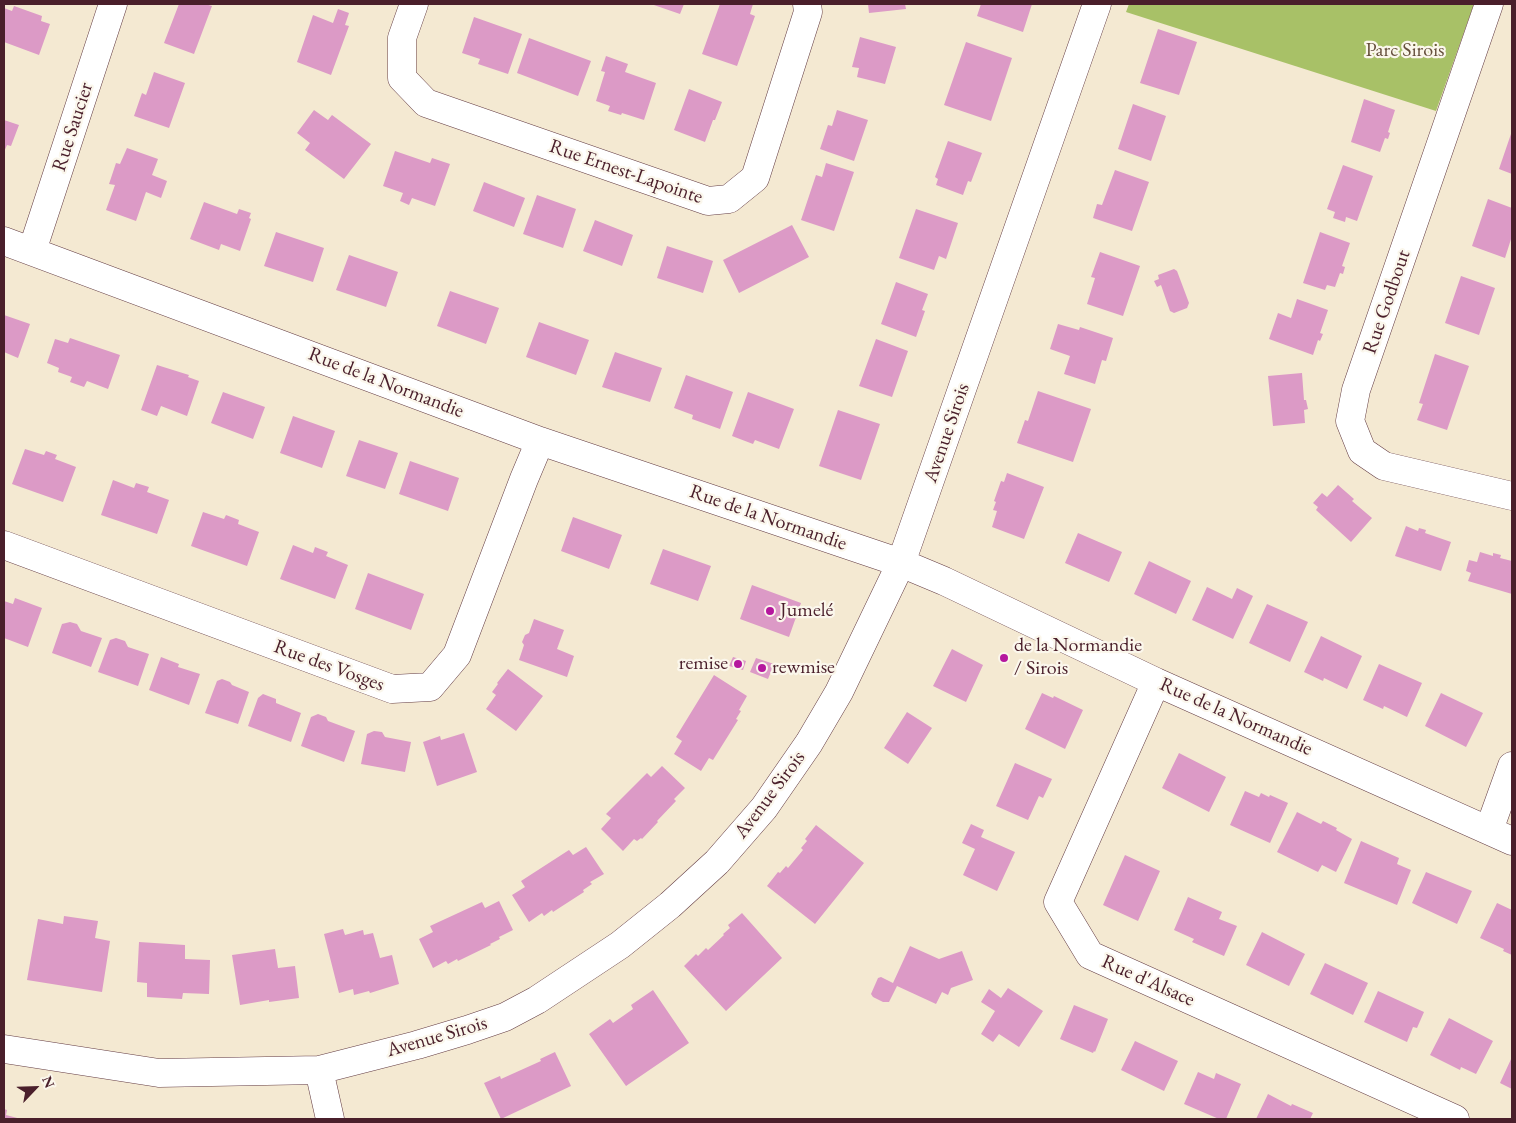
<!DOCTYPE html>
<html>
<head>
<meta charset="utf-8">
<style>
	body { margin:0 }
	#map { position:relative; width:1516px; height:1123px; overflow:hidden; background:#f4e9d2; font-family:"EB Garamond",serif }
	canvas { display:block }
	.frame { position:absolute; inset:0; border:5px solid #4a1f2b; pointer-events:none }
	.north { position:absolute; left:10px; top:1063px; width:50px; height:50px; -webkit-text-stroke:4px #fbf7ec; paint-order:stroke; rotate:66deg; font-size:14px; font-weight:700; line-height:20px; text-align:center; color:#4a1f2b }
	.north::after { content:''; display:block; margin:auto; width:18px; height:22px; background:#4a1f2b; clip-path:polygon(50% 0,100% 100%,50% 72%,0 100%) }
</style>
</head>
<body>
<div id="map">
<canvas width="1516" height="1123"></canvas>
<div class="frame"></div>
<div class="north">N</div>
</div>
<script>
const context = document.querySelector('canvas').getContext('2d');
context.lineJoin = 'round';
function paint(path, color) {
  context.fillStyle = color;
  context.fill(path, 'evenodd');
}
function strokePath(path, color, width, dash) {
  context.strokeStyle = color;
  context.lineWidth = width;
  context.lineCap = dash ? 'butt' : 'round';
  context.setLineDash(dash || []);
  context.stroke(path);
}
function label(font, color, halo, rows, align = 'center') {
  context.font = font + ' "EB Garamond",serif';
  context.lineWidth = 4.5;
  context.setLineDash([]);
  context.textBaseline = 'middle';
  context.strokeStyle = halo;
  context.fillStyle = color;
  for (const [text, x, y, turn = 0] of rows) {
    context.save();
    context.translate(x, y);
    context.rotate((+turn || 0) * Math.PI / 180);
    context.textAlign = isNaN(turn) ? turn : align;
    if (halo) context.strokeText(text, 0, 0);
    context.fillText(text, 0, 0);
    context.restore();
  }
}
paint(new Path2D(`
	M1129 4H1474L1436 111 1126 12Z`), '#a8c167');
paint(new Path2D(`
	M179 4H205L212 6 194 54 164 43Z
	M651 4H684L680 14Z
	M720 4H753L750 14 755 16 737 66 702 54Z
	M868 4H905L906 9 869 13Z
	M981 4H1032L1023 32 977 16Z
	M14 6 42 16 41 21 50 24 39 55 4 42V8L12 11Z
	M338 9 349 13 345 25 349 26 331 75 297 62 313 15 333 23Z
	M474 17 522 34 508 74 478 64 480 59 462 53Z
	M1158 29 1197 42 1179 95 1140 83Z
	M860 37 896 47 885 84 857 77 859 68 852 67Z
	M529 38 591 61 578 96 517 73Z
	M966 42 1012 58 991 121 944 105Z
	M606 56 628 64 625 72 656 83 644 120 622 113 621 115 608 111 610 106 596 101 605 72 601 71Z
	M154 72 185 83 169 128 134 116 142 93 146 95Z
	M689 89 722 102 715 120H713L705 142 674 130Z
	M1364 99 1395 110 1388 132 1390 133 1388 139 1385 138 1380 152 1351 142Z
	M1133 104 1166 116 1151 161 1118 149Z
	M314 110 328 120 332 115 371 144 344 179 305 150 310 143 297 133Z
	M837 110 868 120 854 161 820 149 828 125 832 126Z
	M4 120 19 125 11 146 7 145 4 152Z
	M1512 131V174L1499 169Z
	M948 141 982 153 971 182 968 181 963 195 936 185 938 179 935 177Z
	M127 148 158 159 152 175 167 181 161 198 146 192 136 221 106 210 115 185 109 184 116 163 120 164Z
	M395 151 430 163 432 158 450 164 435 206 412 198 409 205 400 201 403 193 383 186Z
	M826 163 854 172 834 231 801 220 816 175 822 177Z
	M1343 165 1373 176 1357 221 1346 217 1345 222 1333 218 1335 212 1327 209Z
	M1115 170 1149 182 1132 231 1093 218 1097 204 1102 205Z
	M484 182 525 198 514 227 473 211Z
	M537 195 576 209 563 248 523 234Z
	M1488 199 1512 208V236L1505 258 1472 246Z
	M204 202 237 214 239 209 251 213 249 218 251 219 240 251 221 244 219 250 190 239Z
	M916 209 958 223 946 259 939 256 934 270 899 258Z
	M595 220 633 235 622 266 583 251Z
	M792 225 809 257 739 293 723 260Z
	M276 232 324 248 313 282 264 266Z
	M1320 232 1350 243 1342 266 1345 267 1343 274 1340 273 1335 287 1327 285 1325 290 1303 283Z
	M667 246 713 261 703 293 657 278Z
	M1100 252 1140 266 1123 316 1087 304 1095 278 1091 277Z
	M349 255 398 272 386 307 336 290Z
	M1174 269 1177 271 1189 303 1187 308 1174 313 1170 311 1161 285 1157 287 1154 281 1159 279 1158 275Z
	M1461 276 1495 288 1479 335 1445 323Z
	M896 282 928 294 922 310 925 311 916 337 881 324Z
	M450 291 499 308 486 344 437 326Z
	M1297 299 1328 310 1320 333 1323 334 1320 341 1318 340 1313 355 1269 339 1278 313 1291 318Z
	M4 315 30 324 18 358 4 352Z
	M539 322 589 340 576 375 526 357Z
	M1058 324 1079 330 1080 327 1113 338 1106 361 1102 360 1095 384 1064 374 1070 356 1050 349Z
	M70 338 120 355 108 389 87 381 84 387 70 382 72 377 58 372 59 368 47 363 55 339 68 343Z
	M876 339 908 351 892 397 859 386Z
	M615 352 662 368 650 402 602 387Z
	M1435 354 1469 366 1447 430 1417 420 1423 404 1419 403Z
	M157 365 189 375 188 377 199 381 187 416 161 406 157 416 141 410Z
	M1302 373 1304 400H1306L1308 409 1304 410 1305 423 1273 426 1268 376Z
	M686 375 733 392 720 429 692 419 693 415 674 408Z
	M1038 391 1091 409 1073 462 1017 443 1025 420 1028 421Z
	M223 392 265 407 253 439 211 423Z
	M748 392 794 409 779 449 755 440 753 444 732 436Z
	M838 410 880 424 861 480 819 466Z
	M293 416 335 431 322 468 280 453Z
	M359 440 398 453 385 489 346 476Z
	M25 449 44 455 46 451 57 455 55 459 76 467 63 502 12 484Z
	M410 461 459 478 448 511 399 494Z
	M1007 473 1044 487 1024 539 992 527 997 511 993 510 996 502 994 501 1001 481 1004 482Z
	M113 480 134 488 136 483 149 487 147 492 169 500 157 534 101 515Z
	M1338 485 1354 499 1352 501 1372 518 1351 542 1316 510 1318 507 1313 503 1322 493 1327 497Z
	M203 512 224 519 226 515 239 520 238 524 259 532 247 566 191 546Z
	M573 517 622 535 609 569 561 551Z
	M1406 526 1418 531 1419 528 1426 530 1425 533 1451 542 1441 571 1395 556Z
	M1078 533 1122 552 1109 582 1065 563Z
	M293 545 313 553 315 547 328 552 326 556 348 565 335 599 280 579Z
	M663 549 711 566 698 601 650 584Z
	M1480 552 1493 556V553L1501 555 1500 558 1512 561V594L1468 581 1471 573 1466 571 1469 560 1477 562Z
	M1149 561 1191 581 1176 614 1134 594Z
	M368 573 424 594 411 630 355 609Z
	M752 585 801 603 789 637 740 619Z
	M1207 587 1232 599 1237 588 1253 596 1233 639 1192 620Z
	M15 598 42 608 28 647 4 638V601L13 604Z
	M1267 604 1308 622 1290 662 1249 643Z
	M534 619 564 630 557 649 574 656 567 677 519 660 524 645 522 642 525 635 529 633Z
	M70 622 77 624 81 631 102 638 91 667 52 653 62 624Z
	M1321 636 1362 656 1347 689 1324 678 1323 681 1304 672Z
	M116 638 125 641 128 647 149 654 138 686 98 672 110 640Z
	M952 649 983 665 966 702 933 686Z
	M161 657 179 664 178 667 200 674 189 705 149 690Z
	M733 657 746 661 743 670 729 666Z
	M756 658 774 664 768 679 750 672Z
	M1379 664 1422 683 1407 717 1384 706 1383 709 1363 700Z
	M508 669 543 696 516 731 486 709 496 695 492 692 498 684 497 683Z
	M714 675 747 696 739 710 741 711 736 719 738 720 713 760 709 758 701 771 674 754 682 741 676 737Z
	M222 679 230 682 232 685 249 692 238 724 205 713 217 681Z
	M1042 693 1053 698 1054 696 1083 710 1065 749 1025 729Z
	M1441 693 1483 713 1466 747 1425 726Z
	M263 694 276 699V703L301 713 291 742 248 726 258 698Z
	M907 712 932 728 908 764 884 748Z
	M318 714 326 717 328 721 355 731 344 762 301 746 311 717Z
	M374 731 382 732 385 737 411 742 405 772 361 764 367 734Z
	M464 733 477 772 437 786 423 742 440 736 441 740Z
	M1179 753 1226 777 1209 812 1162 788Z
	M1015 763 1052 779 1043 798 1039 796 1028 820 996 806Z
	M662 766 685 788 674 799 676 801 657 821 658 822 642 839 641 838 637 841 634 839 623 851 601 829 611 818 606 814 647 773 651 777Z
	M1245 791 1259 797 1261 793 1269 797 1270 795 1288 803 1270 843 1230 825Z
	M1297 812 1321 824 1323 821 1337 828 1336 830 1352 839 1336 872 1322 865 1318 872 1277 852Z
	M971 824 984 830 981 837 1015 852 997 891 963 875 975 849 962 843Z
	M816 825 864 863 815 924 767 886 778 872 780 873 786 866 788 868 803 850 801 848 807 841 805 839Z
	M1361 841 1399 858 1397 864 1411 870 1397 905 1344 883Z
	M586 847 604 874 590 882 592 884 583 890 584 892 553 912 552 910 544 916 542 913 529 922 512 895 525 887 521 881 569 850 573 855Z
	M1125 855 1160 871 1138 921 1103 905Z
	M1426 872 1472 891 1457 924 1412 903Z
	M1188 897 1222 912 1219 919 1237 926 1224 956 1192 942 1194 939 1174 930Z
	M499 901 513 930 499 937 500 939 490 944 491 945 458 961 457 959 448 964 446 961 433 968 419 939 433 932 430 926 482 902 485 908Z
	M1497 903 1512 910V955L1503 951 1504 949 1480 938Z
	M742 913 782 958 726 1011 684 966 696 954 698 956 706 948 708 950 724 935 723 934 730 928 728 925Z
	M64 916 98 921 95 938 110 941 102 992 27 980 38 919 63 924Z
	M343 929 345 935 363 930 364 935 373 933 380 958 392 955 399 984 370 993 369 991 354 995 353 989 339 993 324 934Z
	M1262 932 1305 954 1289 986 1246 965Z
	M139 942 185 945V959L210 960 209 994 183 993 182 999 147 997V983L137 982Z
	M910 946 939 959 962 951 973 980 951 988 948 995 942 992 936 1004 897 986 889 1002H883L873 997 871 994 878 978 881 977 893 983Z
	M275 949 278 968 295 966 299 998 269 1002V1000L240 1005 232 955Z
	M1325 963 1368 983 1353 1015 1310 994Z
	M1008 988 1043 1011 1019 1047 999 1034 993 1042 981 1034 995 1011 981 1002 989 989 1001 998Z
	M653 990 689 1043 626 1086 589 1034 610 1019 613 1023 633 1009 631 1005Z
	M1378 991 1424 1012 1417 1028 1413 1027 1407 1042 1364 1022Z
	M1074 1005 1108 1019 1095 1052 1094 1051 1093 1053 1060 1039Z
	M1449 1018 1493 1041 1476 1074 1461 1067 1460 1070 1430 1055Z
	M1135 1041 1178 1061 1164 1091 1121 1070Z
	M555 1052 571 1086 501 1119 484 1083 500 1076 501 1079 541 1061 540 1059Z
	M1512 1057V1089L1500 1083Z
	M1198 1072 1214 1079 1216 1073 1241 1084 1226 1119H1219L1184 1104Z
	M1268 1094 1291 1106 1292 1104 1313 1113 1310 1119H1256Z
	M4 1109 7 1110 6 1115 21 1119H4Z`), '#dc9ac6');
const minor = new Path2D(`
	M414 4 402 38V78L426 103 708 201 729 199 755 178 808 12 807 4
	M1489 4 1356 390 1350 421 1362 451 1384 466 1512 496
	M4 241 540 441 901 563 944 581 1156 682 1512 841
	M32 251 113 4
	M4 545 392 689 430 687 457 655 524 479 540 441
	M1156 682 1058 902 1090 955 1455 1119
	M1489 830 1512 766
	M4 1049 159 1073 319 1070 417 1045 467 1030 505 1017 537 1000 620 945 670 905 717 862 764 808 809 743 839 692 901 563 1097 4
	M319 1070 330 1119`);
strokePath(minor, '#643d44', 29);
strokePath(minor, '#fff', 28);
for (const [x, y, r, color] of [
	[770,611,5,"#b5179e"],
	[1004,658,5,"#b5179e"],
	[738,664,5,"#b5179e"],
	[762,668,5,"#b5179e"]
]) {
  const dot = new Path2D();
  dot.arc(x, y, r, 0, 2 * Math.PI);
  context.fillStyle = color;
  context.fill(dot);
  strokePath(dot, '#fbf7ec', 2);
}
label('20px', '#66503d', '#fbf7ec', [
	["Parc Sirois",1405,51]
]);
label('20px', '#4a1f2b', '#fbf7ec', [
	["Rue Saucier",73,127,-72],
	["Rue Ernest-Lapointe",626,172,19],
	["Rue Godbout",1387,302,-71],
	["Rue de la Normandie",386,383,21],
	["Avenue Sirois",947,433,-71],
	["Rue de la Normandie",768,518,19],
	["Rue des Vosges",329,666,20],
	["Rue de la Normandie",1236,717,24],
	["Avenue Sirois",770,795,-53],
	["Rue d'Alsace",1148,981,24],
	["Avenue Sirois",437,1037,-16]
]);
label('20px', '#4a1f2b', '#fbf7ec', [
	["Jumelé",780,611],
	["de la Normandie",1014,646],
	["/ Sirois",1014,669],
	["remise",728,664,"right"],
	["rewmise",772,668]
], 'left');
</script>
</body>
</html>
